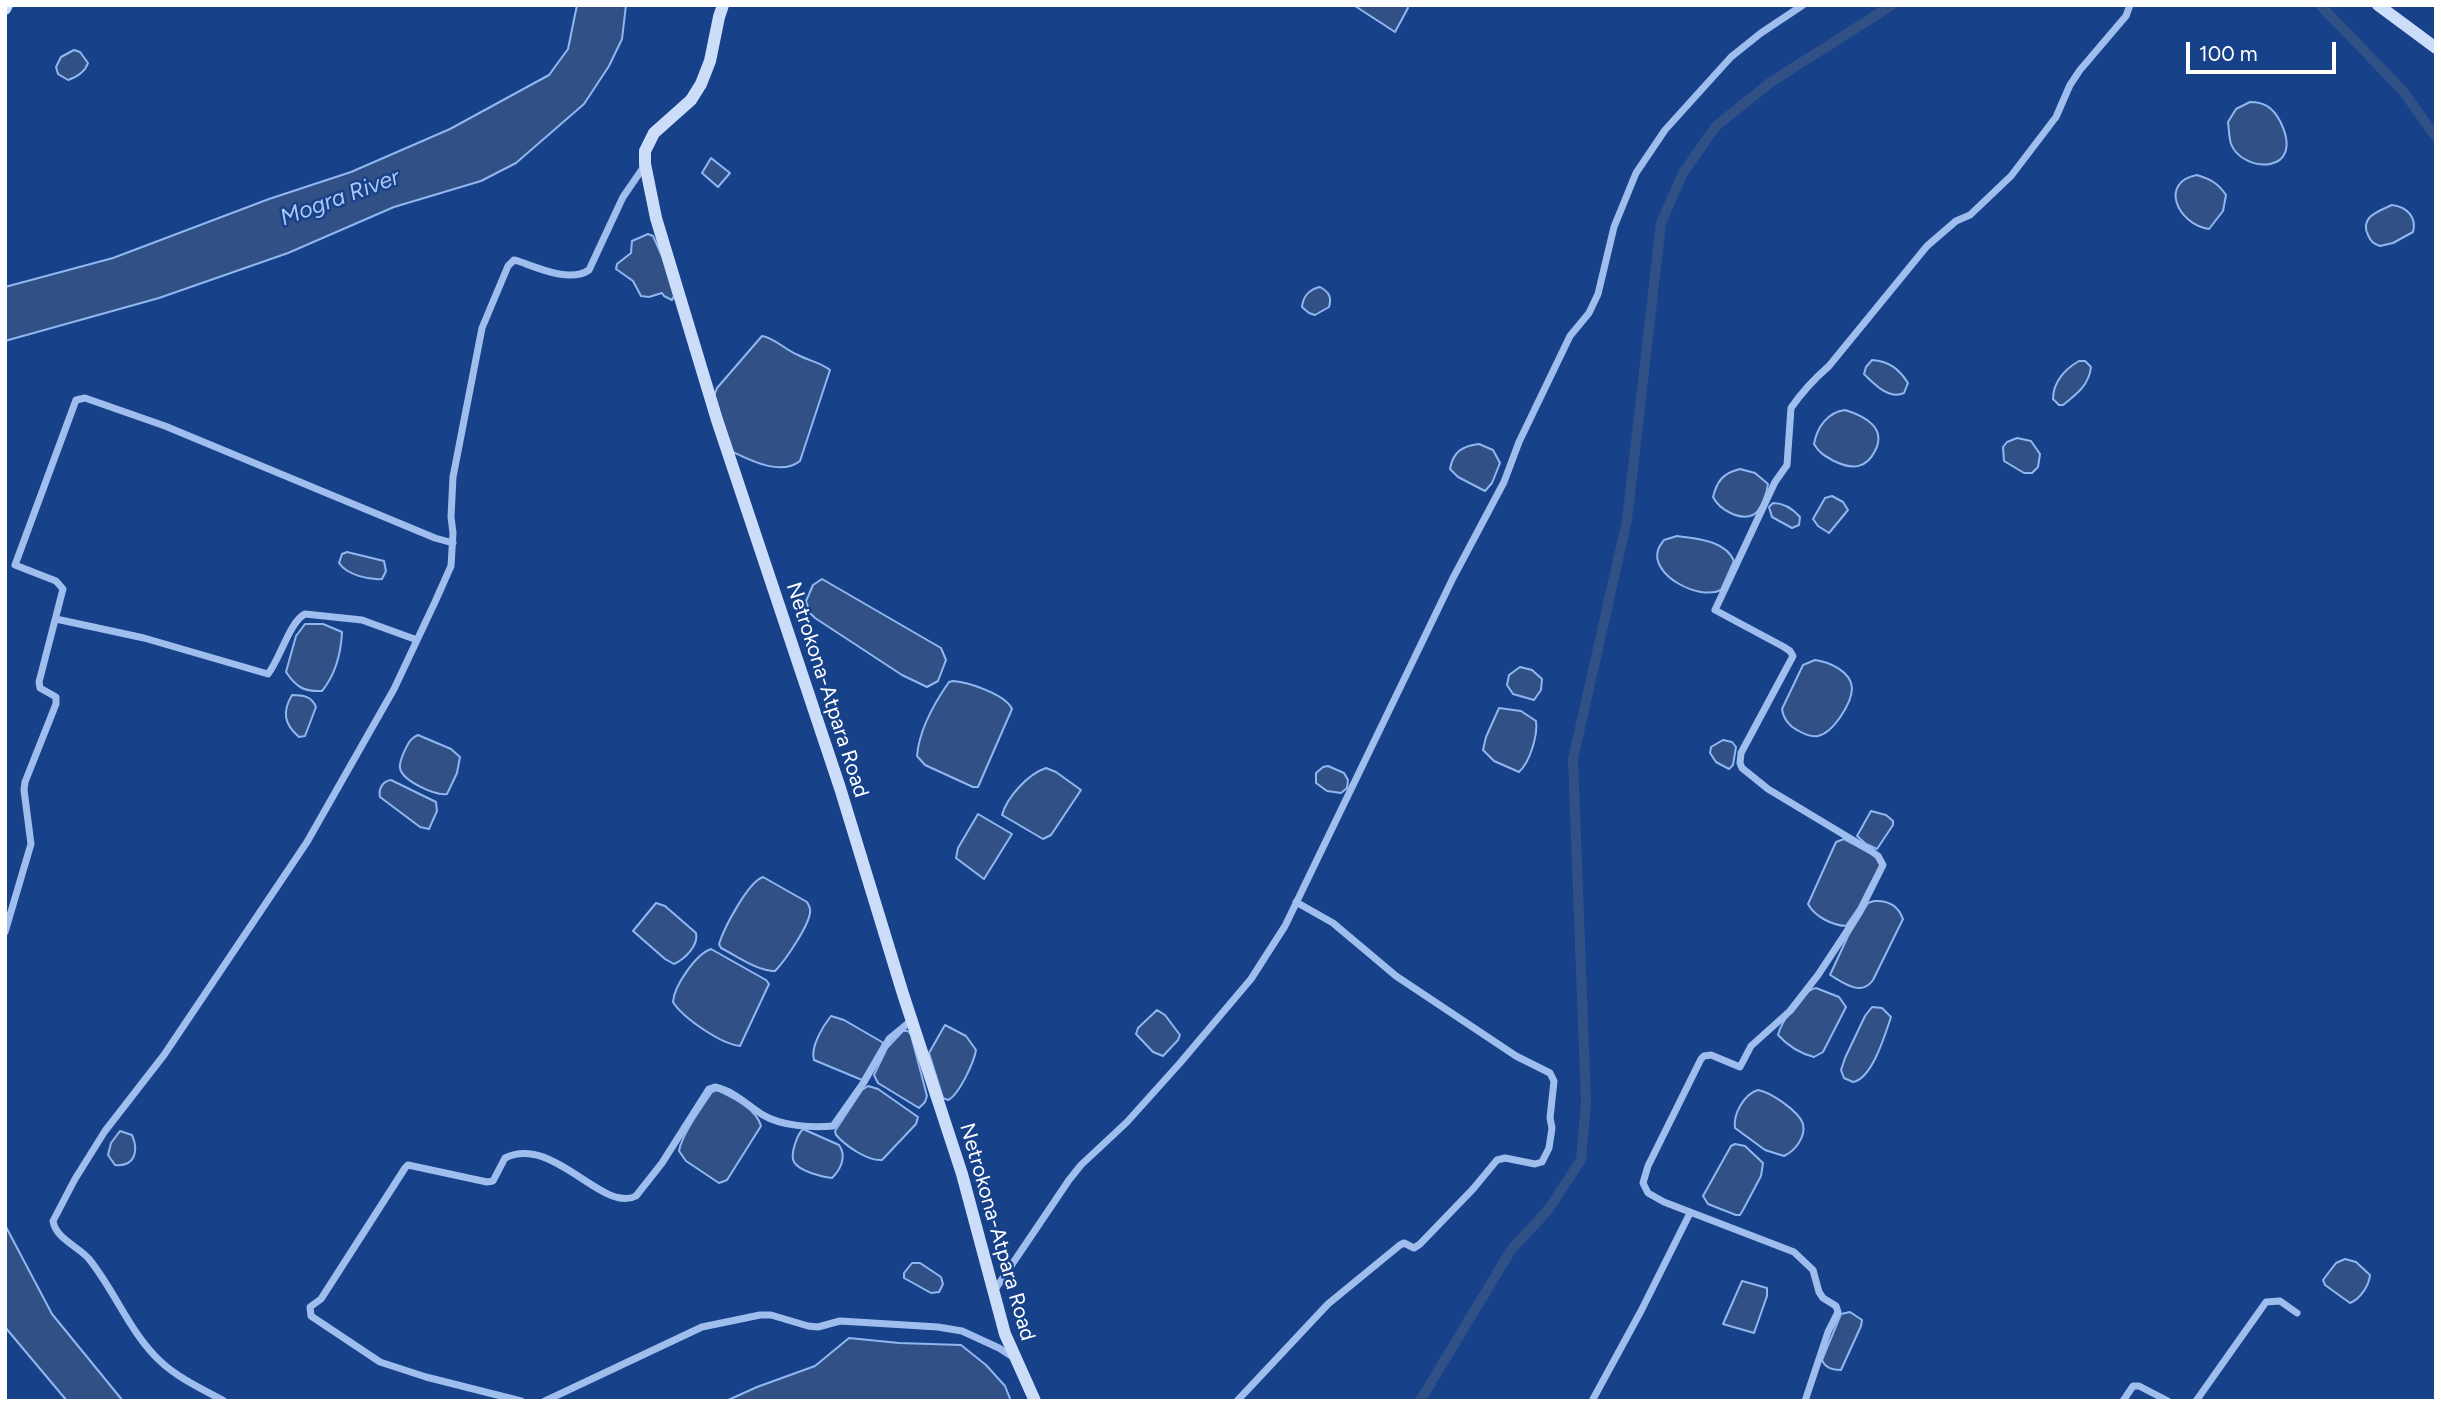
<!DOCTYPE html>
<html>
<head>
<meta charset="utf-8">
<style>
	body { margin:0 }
	#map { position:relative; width:2441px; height:1406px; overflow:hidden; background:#174189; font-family:Figtree,sans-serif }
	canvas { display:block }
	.frame { position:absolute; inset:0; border:7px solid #fff; pointer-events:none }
	.scale { position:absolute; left:2186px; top:42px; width:150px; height:32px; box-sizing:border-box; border:4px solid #fff; border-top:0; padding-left:9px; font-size:21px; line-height:24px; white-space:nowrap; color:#fff; -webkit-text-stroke:5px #174189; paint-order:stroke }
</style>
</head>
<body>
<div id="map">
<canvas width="2441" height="1406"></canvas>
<div class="frame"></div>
<div class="scale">100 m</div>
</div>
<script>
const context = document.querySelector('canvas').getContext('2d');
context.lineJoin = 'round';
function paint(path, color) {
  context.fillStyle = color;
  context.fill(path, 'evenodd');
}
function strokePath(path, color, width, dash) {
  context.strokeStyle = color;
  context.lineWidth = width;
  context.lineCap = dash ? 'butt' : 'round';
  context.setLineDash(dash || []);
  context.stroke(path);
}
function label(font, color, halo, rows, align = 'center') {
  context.font = font + ' Figtree,sans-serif';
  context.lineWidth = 5;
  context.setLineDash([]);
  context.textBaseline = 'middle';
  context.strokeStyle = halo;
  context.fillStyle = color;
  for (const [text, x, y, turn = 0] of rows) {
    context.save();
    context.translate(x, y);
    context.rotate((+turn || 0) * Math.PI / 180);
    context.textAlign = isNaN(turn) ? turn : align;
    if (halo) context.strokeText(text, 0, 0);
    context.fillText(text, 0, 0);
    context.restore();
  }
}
const water = new Path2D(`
	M577 5H626L622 39 609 66 584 104 516 163 481 181 394 207 288 253 159 298 5 341V287L113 258 269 199 351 172 450 129 549 75 568 49Z
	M1407 5 1408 8 1395 32 1355 6Z
	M74 50 80 52 88 63C85 72 77 77 68 80L58 74 56 67 61 57Z
	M2250 102C2265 102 2273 108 2280 121 2307 175 2243 174 2231 144 2229 138 2229 129 2228 122L2236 109Z
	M711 158 730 173 718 187 702 173Z
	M2197 175C2210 179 2218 183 2226 195L2223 211 2209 229C2177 224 2159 182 2197 175Z
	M2392 205C2407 207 2417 217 2413 232L2393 243 2380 246C2373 243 2371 242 2368 235 2359 217 2379 211 2392 205Z
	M648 234 653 236 662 256 674 296 672 300 664 296 662 293 649 297 641 296 633 281 616 269 617 264 631 253 632 241Z
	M1320 287C1329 292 1332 297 1329 307L1315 315 1309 313 1302 307C1303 296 1310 289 1320 287Z
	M762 336C775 338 785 350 798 355 809 361 820 362 830 370L800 461C781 476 752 461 733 452L714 396 717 388Z
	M1872 360C1889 361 1899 369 1908 383L1904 393C1889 400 1874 384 1864 374L1866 367Z
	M2079 361H2085L2091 367C2089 385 2077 394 2063 405H2059L2053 399C2053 382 2065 369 2079 361Z
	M1845 410C1865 416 1887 428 1875 451 1866 469 1852 470 1834 461 1825 456 1819 453 1814 444 1817 427 1828 412 1845 410Z
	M2017 438 2031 441 2040 454 2038 467 2032 473H2024L2004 461 2003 447 2007 442Z
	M1479 444 1493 450 1500 463 1492 483 1485 491 1458 477 1450 469C1453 451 1463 446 1479 444Z
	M1740 469 1755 473 1768 484C1767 493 1761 511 1753 515 1739 521 1719 509 1713 497 1717 481 1723 473 1740 469Z
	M1832 496 1843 502 1848 510 1829 533 1818 526 1813 519 1825 498Z
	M1773 503C1784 503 1793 509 1800 517L1799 525 1792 528 1772 517 1769 507Z
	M1677 536C1697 539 1725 540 1734 561L1721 590C1699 601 1650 575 1658 550 1659 546 1662 543 1664 540Z
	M347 552 384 561 386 571 382 579C369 580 347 575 339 563L342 554Z
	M822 579 941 648 946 660 938 681 927 687 902 675 815 618 810 613 806 601 813 585Z
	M305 624H323L342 632C341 653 335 675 322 691 304 692 296 687 286 672L296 636Z
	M1815 660C1829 662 1851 671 1852 688 1852 703 1833 733 1818 736 1810 737 1804 734 1797 730 1789 726 1783 718 1782 709L1803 665Z
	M1520 667 1532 670 1542 679 1541 690 1534 700 1513 694 1507 685 1509 675Z
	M953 681C969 682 1006 695 1012 709L978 787H973L925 765 917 756C919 731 935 702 949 682Z
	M292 695C302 695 312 696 316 707L305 736 299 737C284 724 282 712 292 695Z
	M1499 708 1521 711 1536 721C1538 735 1530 762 1519 772L1494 761 1483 750 1486 737Z
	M418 735 451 749 460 757 457 773 447 794C436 796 402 781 400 768 399 763 402 757 404 752 408 744 410 738 418 735Z
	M1723 740 1732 742 1736 747 1733 765 1729 769 1716 762 1710 753 1711 747Z
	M1328 766 1344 773 1348 780 1347 788 1341 793 1327 791 1316 783V773L1323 767Z
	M1046 768 1056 772 1081 790 1051 835 1043 839 1002 815C1007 797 1028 774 1046 768Z
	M391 780 436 802 437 811 429 829 420 827 380 797C378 789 383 781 391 780Z
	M1871 811 1886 815 1893 821V825L1877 849 1866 844 1857 836Z
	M978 814 1012 834 984 879 956 858 958 848Z
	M1844 839 1876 856 1881 864 1859 907 1846 926C1832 925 1815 917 1808 904L1836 842Z
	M763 877 807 902C809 906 811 907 810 913 808 927 785 961 775 971 757 971 737 956 721 948L719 944C724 928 748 882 763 877Z
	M1874 901C1888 900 1898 905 1903 919L1873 980C1861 997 1844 983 1830 975L1848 936 1868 903Z
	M656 903 665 906 696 933C699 945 685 959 674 964L665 959 633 931Z
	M711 949 766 980 769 984 740 1046C721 1044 683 1018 673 1002 674 986 696 954 711 949Z
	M1816 988 1839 997 1846 1007 1823 1052 1814 1057C1799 1053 1788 1046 1778 1035 1781 1022 1803 990 1816 988Z
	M1872 1007 1882 1008 1891 1017C1885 1035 1872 1079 1853 1082L1844 1078 1841 1070 1845 1058 1865 1016Z
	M1157 1010 1165 1015 1180 1035 1178 1040 1163 1056 1153 1052 1136 1034 1138 1028Z
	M831 1016 844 1020 882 1042 883 1044 862 1080 814 1060C810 1047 823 1026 831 1016Z
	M945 1025 966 1036 976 1050C974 1062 959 1095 948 1100L943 1098 929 1053Z
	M903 1031H908L911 1035 927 1096 925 1102 919 1108 878 1083 874 1075 887 1048Z
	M868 1086 878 1089 918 1117 916 1124 882 1160C867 1161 846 1146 836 1135L835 1131 862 1090Z
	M717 1090C733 1098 756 1108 761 1126L727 1180 719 1183 686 1161 679 1151C682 1134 702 1107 712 1092Z
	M1758 1090C1770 1092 1799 1111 1803 1124 1806 1137 1795 1151 1784 1156L1765 1150 1735 1128C1733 1114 1744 1094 1758 1090Z
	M803 1129 839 1145C847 1156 841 1169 832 1178 822 1177 799 1171 794 1162 791 1157 793 1150 795 1144 797 1138 798 1134 803 1129Z
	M120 1131 132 1135C139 1151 135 1167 115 1165L108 1155 111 1143Z
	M1735 1144 1745 1146 1763 1163 1761 1176 1743 1210 1740 1215H1736L1708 1204 1703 1196 1731 1146Z
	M5 1225 52 1314 123 1401H67L5 1327Z
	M2345 1259 2356 1262 2370 1275C2369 1286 2360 1299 2350 1303L2325 1285 2323 1280 2336 1263Z
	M912 1263H920L941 1277 943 1284 939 1292 931 1293 904 1278V1273Z
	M1742 1281 1767 1288V1296L1754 1333 1723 1324Z
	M1850 1312 1862 1320 1861 1326 1841 1370C1832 1370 1825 1368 1822 1360L1841 1314Z
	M849 1338 899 1343 961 1345 986 1365 1005 1386 1011 1401H726L757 1387 815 1366Z`);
paint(water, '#315186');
strokePath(water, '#91b7f1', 2);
strokePath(new Path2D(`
	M2320 5 2403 91 2436 137
	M1420 1401 1511 1250 1548 1210 1581 1160 1586 1102 1573 759 1627 520 1661 223 1683 173 1716 126 1771 82 1892 5`), '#315186', 10);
strokePath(new Path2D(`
	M56 619 144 638 268 674C280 659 290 621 305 614L362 620 417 640
	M5 932 31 844 24 790 25 782 56 704V697L40 688 39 682 63 589 56 581 15 565 76 400 85 398 165 426 435 538 453 543
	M994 1291 1069 1180 1081 1165 1127 1122 1180 1063 1251 979 1285 926 1453 578 1504 482 1519 442 1570 336 1589 313 1598 294 1614 227 1636 173 1665 130 1731 57 1761 33 1803 5
	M224 1401C202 1389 178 1378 160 1361 130 1333 115 1291 89 1259 78 1246 56 1239 53 1221L75 1179 105 1131 164 1055 307 842 394 689 435 602 451 566 453 533 451 517 453 477 482 328 508 266 514 260 518 261C538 268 570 283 589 270L623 197 645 165
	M521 1401 426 1377 380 1362 311 1316 310 1307 321 1299 405 1168 408 1165 487 1182 493 1181 505 1158C553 1134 603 1214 636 1196L662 1163 709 1089 715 1087C734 1091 747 1105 763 1115 781 1126 812 1128 833 1126L864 1082 889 1039 912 1020
	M545 1401 702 1327 760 1315H771L808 1326 818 1327 840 1321 938 1327 962 1331 999 1348 1013 1357
	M1237 1401 1328 1304 1400 1245 1404 1243 1414 1248 1420 1244 1473 1189 1497 1160 1505 1158 1535 1164 1542 1162 1549 1148 1552 1128 1550 1118 1554 1081 1550 1073 1516 1056 1396 976 1333 923 1296 902
	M1592 1401 1641 1311 1690 1213
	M1805 1401 1828 1332 1838 1312 1836 1306 1823 1298 1819 1292 1813 1270 1794 1252 1664 1202 1648 1193 1643 1183 1648 1166 1701 1059 1704 1056 1711 1055 1740 1067 1751 1046 1790 1011 1818 975 1859 913 1883 865 1878 856 1871 851 1768 789 1742 768 1740 763 1741 753 1793 656 1790 651 1784 647 1715 610 1775 482 1787 465 1791 408C1802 392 1814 379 1829 366L1927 246 1956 221 1970 215 2011 176 2056 117 2070 85 2080 70 2126 16 2130 5
	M2123 1401 2133 1386H2139L2168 1401
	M2196 1401 2266 1302 2280 1301 2297 1313`), '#9fbeee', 7);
strokePath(new Path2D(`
	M723 5 719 17 710 61 701 84 691 100 654 133 645 151V164L656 218 717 420 840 788 903 994 962 1174 1005 1334 1035 1401
	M2378 5 2436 48
	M5 9 7 5`), '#ccddfa', 12);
label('21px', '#fff', '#174189', [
	["Netrokona-Atpara Road",827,690,72],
	["Netrokona-Atpara Road",997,1232,74]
]);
label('italic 23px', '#abc8f6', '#174189', [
	["Mogra River",340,198,-20]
]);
</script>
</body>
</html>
